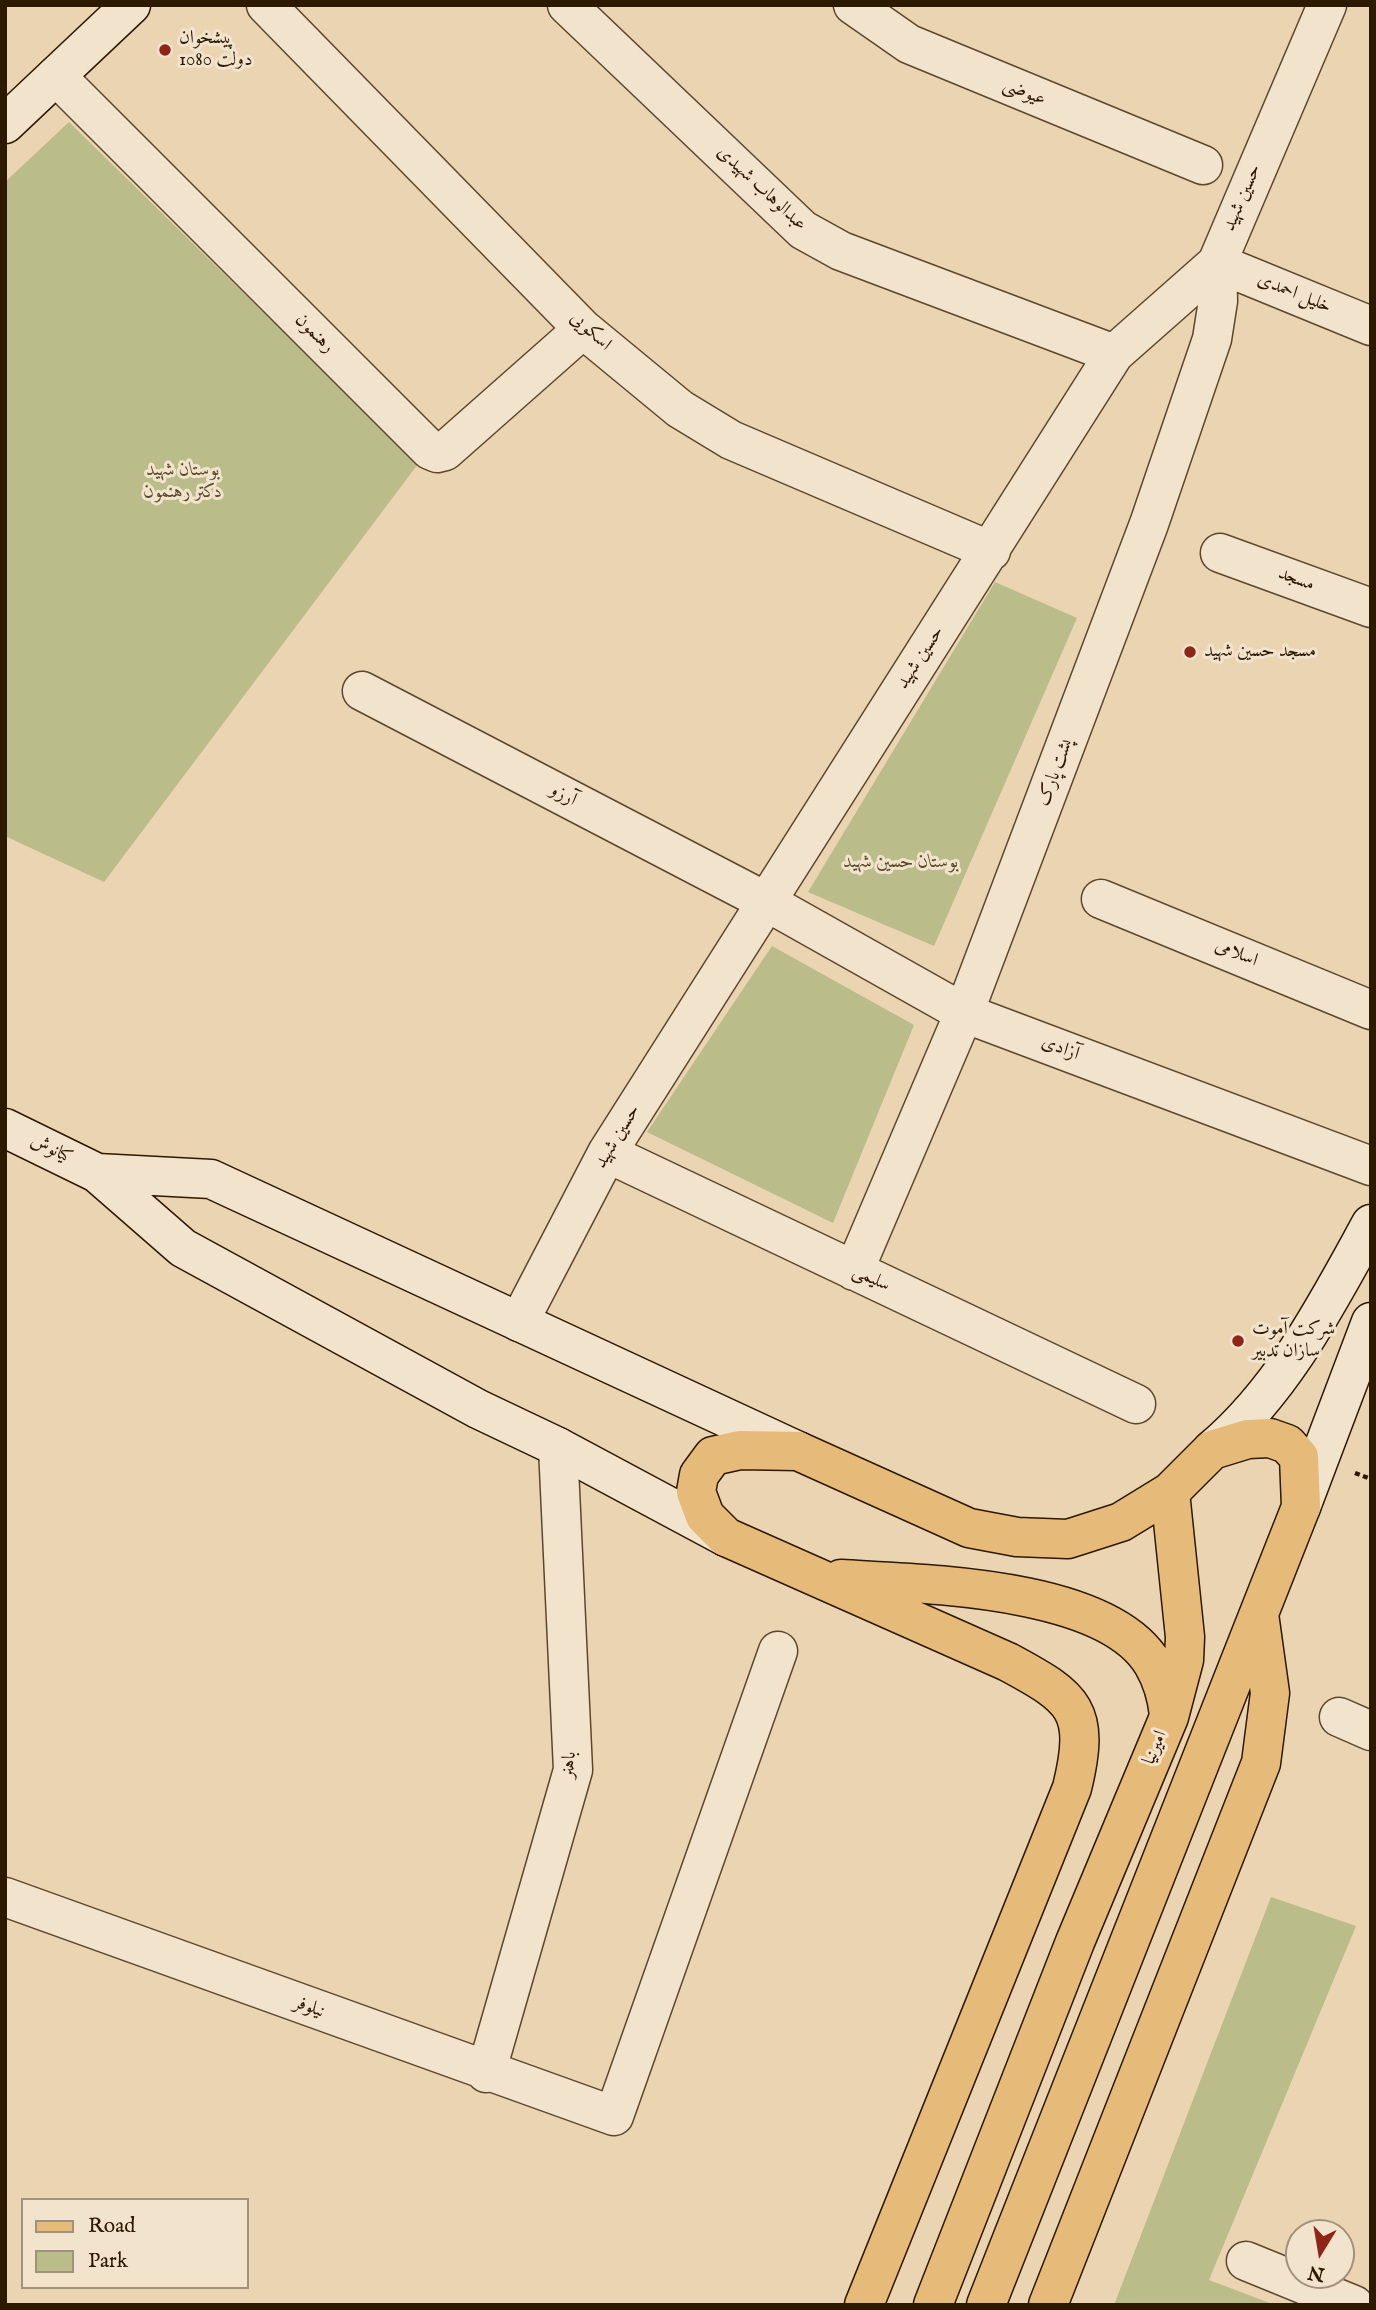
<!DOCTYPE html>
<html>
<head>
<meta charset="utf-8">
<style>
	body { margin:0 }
	#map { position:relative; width:1376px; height:2310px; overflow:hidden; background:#ebd4b2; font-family:"IM FELL English",serif }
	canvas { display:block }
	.frame { position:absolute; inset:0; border:7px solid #2d1800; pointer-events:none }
	.legend { position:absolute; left:21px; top:2198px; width:228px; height:91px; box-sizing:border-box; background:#f2e3cd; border:2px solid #a3927b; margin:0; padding:9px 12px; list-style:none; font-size:21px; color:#2d1800 }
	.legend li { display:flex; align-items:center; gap:14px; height:35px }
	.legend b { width:35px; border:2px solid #a3927b }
	.north { position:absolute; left:1285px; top:2219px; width:70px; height:70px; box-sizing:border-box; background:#f2e3cd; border:2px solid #a3927b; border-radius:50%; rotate:191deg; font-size:19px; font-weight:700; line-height:28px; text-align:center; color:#2d1800 }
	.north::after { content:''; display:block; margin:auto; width:24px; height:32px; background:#8f2418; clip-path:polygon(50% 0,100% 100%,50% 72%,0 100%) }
</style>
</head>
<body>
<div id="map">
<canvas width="1376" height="2310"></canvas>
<div class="frame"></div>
<ul class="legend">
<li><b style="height:9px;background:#e6ba79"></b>Road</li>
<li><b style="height:19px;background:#babc8a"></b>Park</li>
</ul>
<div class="north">N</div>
</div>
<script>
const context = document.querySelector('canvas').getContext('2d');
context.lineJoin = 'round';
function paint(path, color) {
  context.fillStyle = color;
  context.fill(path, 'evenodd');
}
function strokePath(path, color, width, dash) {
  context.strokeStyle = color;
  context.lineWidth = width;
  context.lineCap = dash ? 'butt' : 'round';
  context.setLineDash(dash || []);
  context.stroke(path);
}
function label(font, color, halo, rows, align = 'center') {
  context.font = font + ' "IM FELL English",Amiri,serif';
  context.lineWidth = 6;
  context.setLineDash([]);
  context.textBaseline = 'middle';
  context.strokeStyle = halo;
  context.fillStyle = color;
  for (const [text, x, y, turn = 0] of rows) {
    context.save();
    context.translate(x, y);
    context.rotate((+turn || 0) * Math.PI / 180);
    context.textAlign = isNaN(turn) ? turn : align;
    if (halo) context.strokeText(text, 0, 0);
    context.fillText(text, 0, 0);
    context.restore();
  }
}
paint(new Path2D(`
	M69 122 418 464 104 882 5 836V182Z
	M995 582 1077 618 934 946 808 892Z
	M772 946 914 1025 833 1223 647 1132Z
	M1271 1897 1356 1926 1209 2280 1275 2305H1114Z`), '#babc8a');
const street = new Path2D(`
	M266 5 583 329 680 409 731 440 991 551
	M567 5 803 230 841 251 1114 354
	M853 5 909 44 1203 165
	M56 76 430 450 437 453 445 451 583 329
	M1217 263 1371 326
	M1220 553 1371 608
	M362 691 765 901 964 1013 1371 1166
	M1101 899 1371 1010
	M607 1153 1136 1404
	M854 1271 964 1013 1149 524 1212 339 1218 301 1217 263
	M519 1322 607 1153 1114 354 1217 263 1327 5
	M1339 1717 1371 1731
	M5 1897 614 2116 778 1651
	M486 2073 573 1770 558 1447
	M1246 2261 1354 2305`);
const secondary = new Path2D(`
	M5 124 131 5
	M5 1128 97 1173 183 1248 478 1409 558 1447 726 1537
	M97 1173 211 1179 798 1451
	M1212 1450C1283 1390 1327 1304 1371 1224
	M1301 1507 1371 1322`);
const primary = new Path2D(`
	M841 1579C922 1584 1107 1586 1153 1664 1163 1681 1167 1696 1169 1715
	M864 2305 1072 1788C1091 1710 1075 1698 1008 1662L726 1537 705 1516 696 1492 699 1475 713 1456 740 1450 798 1451 969 1528 1017 1537 1068 1539 1121 1522 1170 1492 1212 1450 1248 1439 1270 1438 1287 1444 1299 1457 1301 1507 986 2305
	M933 2305 1075 1942 1169 1717 1184 1660 1185 1637 1170 1492
	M1048 2305 1261 1763 1270 1693 1259 1614`);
strokePath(street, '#5c472c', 41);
strokePath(secondary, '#2d1800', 41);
strokePath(primary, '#2d1800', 41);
strokePath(new Path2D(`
	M1355 1473 1371 1479`), '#2d1800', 4.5, [5, 3.5]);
strokePath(street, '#f2e3cd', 38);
strokePath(secondary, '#f2e3cd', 38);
strokePath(primary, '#e6ba79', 38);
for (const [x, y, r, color] of [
	[165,50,7,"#8f2418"],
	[1190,652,7,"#8f2418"],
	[1238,1341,7,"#8f2418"]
]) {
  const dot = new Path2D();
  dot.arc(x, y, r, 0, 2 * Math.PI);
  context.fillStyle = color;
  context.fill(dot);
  strokePath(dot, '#f2e3cd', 2.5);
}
label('19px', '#2d1800', '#f2e3cd', [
	["پیشخوان",179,39],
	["دولت 1080",179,61],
	["مسجد حسین شهید",1204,652],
	["شرکت آموت",1252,1330],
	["سازان تدبیر",1252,1352]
], 'left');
label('19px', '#2d1800', '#f2e3cd', [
	["عیوضی",1024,93,22],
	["عبدالوهاب شهیدی",761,189,43],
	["حسین شهید",1243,198,-67],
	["خلیل احمدی",1294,294,22],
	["اسکویی",590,332,42],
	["رهنمون",314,334,45],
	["مسجد",1296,580,20],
	["حسین شهید",921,658,-57],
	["پشت پارک",1056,773,-69],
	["آرزو",563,796,28],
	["اسلامی",1236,954,22],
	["آزادی",1060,1049,21],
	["حسین شهید",618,1137,-59],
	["کیانوش",51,1150,26],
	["سلیمی",871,1279,25],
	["امیرنیا",1156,1748,-67],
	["باهنر",570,1765,-85],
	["نیلوفر",309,2008,20]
]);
label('italic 19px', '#574929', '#f2e3cd', [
	["بوستان شهید",183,471],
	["دکتر رهنمون",183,493],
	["بوستان حسین شهید",901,863]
]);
</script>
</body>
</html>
